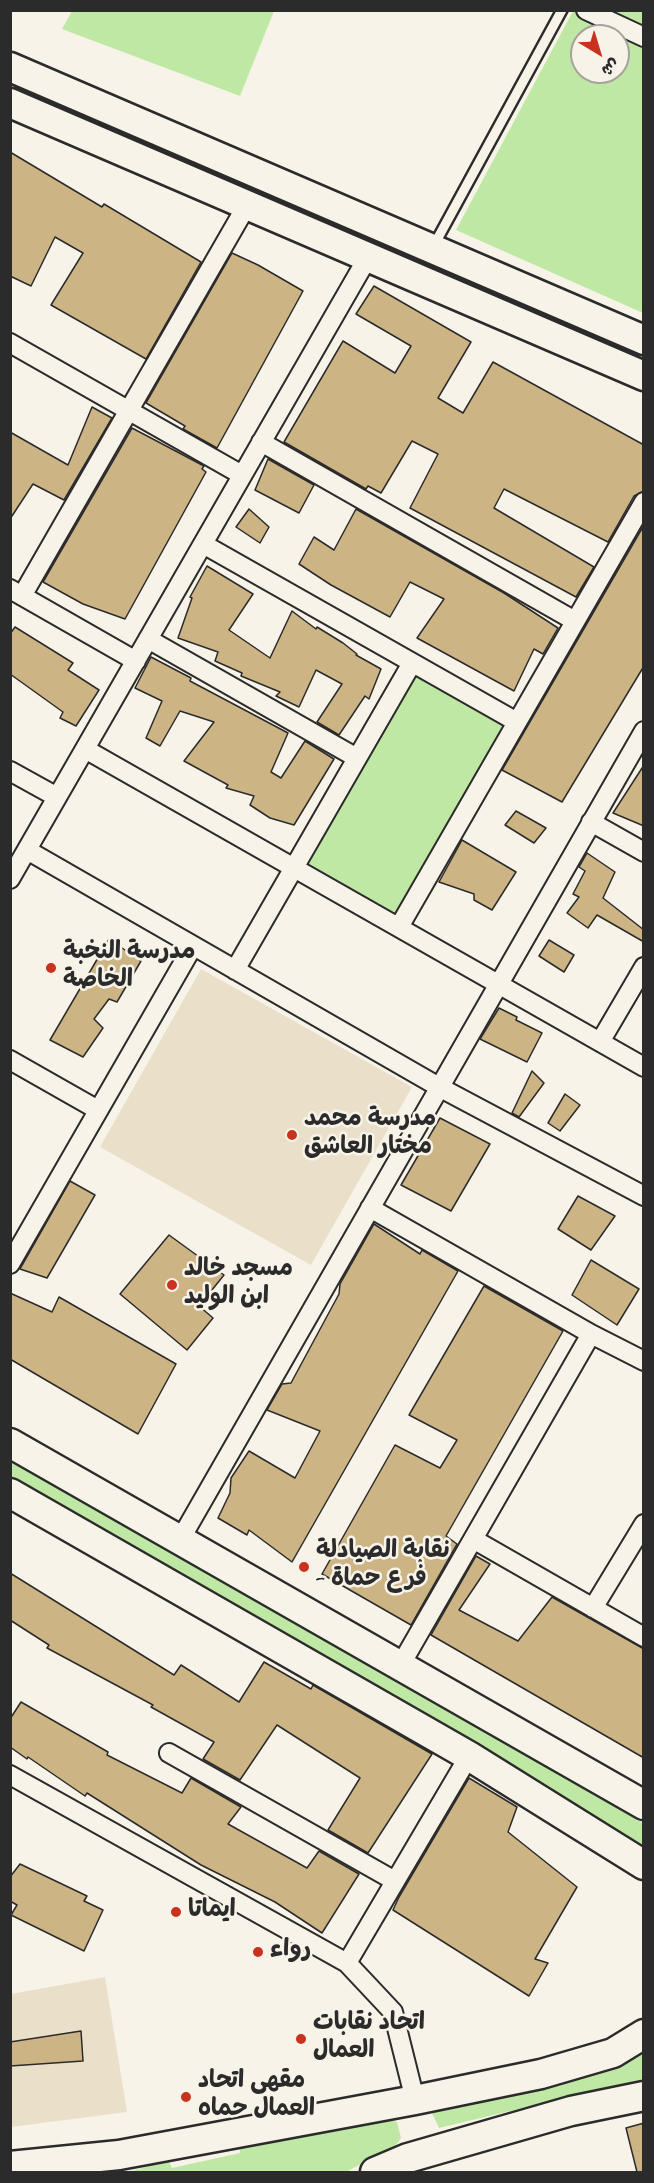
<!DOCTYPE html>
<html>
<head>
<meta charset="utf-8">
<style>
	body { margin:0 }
	#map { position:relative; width:654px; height:2183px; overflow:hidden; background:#f7f3e8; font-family:"Indie Flower","Playpen Sans Arabic",sans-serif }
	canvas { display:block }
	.frame { position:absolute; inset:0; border:12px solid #2b2b2b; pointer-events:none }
	.north { position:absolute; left:570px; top:24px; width:60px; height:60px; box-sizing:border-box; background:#f7f3e8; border:2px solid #a5a39c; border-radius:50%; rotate:142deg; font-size:16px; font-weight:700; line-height:24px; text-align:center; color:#2b2b2b }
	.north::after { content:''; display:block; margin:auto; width:21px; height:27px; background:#c8321e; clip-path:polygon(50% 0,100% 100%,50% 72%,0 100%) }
</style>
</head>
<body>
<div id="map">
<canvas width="654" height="2183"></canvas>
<div class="frame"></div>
<div class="north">ش</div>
</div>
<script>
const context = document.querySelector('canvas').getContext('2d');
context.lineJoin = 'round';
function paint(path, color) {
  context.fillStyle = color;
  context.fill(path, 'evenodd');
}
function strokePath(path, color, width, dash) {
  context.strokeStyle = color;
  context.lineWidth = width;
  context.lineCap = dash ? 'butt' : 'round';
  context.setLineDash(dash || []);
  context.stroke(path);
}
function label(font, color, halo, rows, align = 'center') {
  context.font = font + ' "Indie Flower","Playpen Sans Arabic",sans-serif';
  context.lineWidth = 5;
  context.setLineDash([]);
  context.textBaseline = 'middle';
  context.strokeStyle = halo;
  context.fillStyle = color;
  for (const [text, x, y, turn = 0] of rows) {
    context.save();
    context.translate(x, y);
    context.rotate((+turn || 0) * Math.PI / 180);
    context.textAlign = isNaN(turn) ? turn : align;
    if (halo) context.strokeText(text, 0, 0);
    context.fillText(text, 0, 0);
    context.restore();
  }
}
paint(new Path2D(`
	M201 969 412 1087 311 1265 100 1147Z
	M105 1977 127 2112 11 2127V1994Z`), '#eae0ca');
paint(new Path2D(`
	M72 11V10L274 11 240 96 62 29Z
	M573 11H643V313L456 230ZM582 36H618V72H582Z
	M412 663 517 722 399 927 294 868Z
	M11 1458 643 1823V1845L11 1476Z
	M643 2049V2079L439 2128 432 2113 571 2081Z
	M378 2116 397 2122 401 2138 396 2145 346 2172H129L168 2160 172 2168 240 2153 239 2140Z`), '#bfe8a4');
const building = new Path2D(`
	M10 152 102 207 104 204 201 262 146 359 51 305 83 253 55 237 31 286 10 276Z
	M232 253 258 265 303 291 217 448 183 429 185 426 146 403Z
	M374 286 471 342 438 398 463 413 493 362 644 445V491L634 496 608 542 504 489 494 508 594 567 576 597 410 508 438 454 412 441 381 493 368 486 366 489 284 442 343 341 395 373 411 346 356 314Z
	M92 407 112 418 64 500 33 484 10 519V432L68 465Z
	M132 428 204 466 202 469 206 472 125 619 83 604 43 582Z
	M268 459 314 485 299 513 255 490Z
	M249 509 269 527 260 543 236 527Z
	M356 509 504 593 558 628 543 654 534 649 514 691 417 638 444 599 410 582 390 617 331 585 299 564 314 537 334 550Z
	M644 525V666L562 802 502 770Z
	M207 566 253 594 229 630 270 658 292 611 316 629 317 627 343 643 357 654 356 655 381 669 369 699 365 696 339 735 317 722 342 684 316 670 299 707 276 696 280 692 241 676 242 673 215 661 218 652 178 638 192 598 190 597Z
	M15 627 73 663 68 670 99 690 76 726 60 718 63 712 10 674V634Z
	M151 657 191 678 190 681 288 733 271 772 281 778 305 741 334 759 294 825 270 818 250 805 254 796 226 788 228 785 184 761 214 722 180 711 160 746 146 738 162 701 135 688Z
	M644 765V826L613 813Z
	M516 811 546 828 534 843 505 825Z
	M462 840 516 872 492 910 474 900V894L439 882Z
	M587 853 615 872 603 898 644 930V942L597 915 588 928 567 913 579 897 573 894 585 871 579 867Z
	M109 939 141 961 117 1002 109 999 94 1019 103 1028 83 1057 50 1040Z
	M549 940 574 955 564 972 539 956Z
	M499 1008 517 1017 516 1020 542 1033 527 1062 480 1039Z
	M532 1071 544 1083 519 1117 512 1113Z
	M565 1094 580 1105 560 1131 548 1123Z
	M440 1118 490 1144 451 1211 401 1185Z
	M70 1181 95 1195 47 1278 20 1269Z
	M578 1196 615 1216 591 1250 558 1229Z
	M374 1224 420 1254 422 1250 458 1271 292 1562 249 1530 247 1535 218 1518 230 1493 231 1478 249 1451 295 1478 320 1431 267 1410 282 1384 291 1383 339 1294 340 1284Z
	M169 1235 224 1275 199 1306 213 1318 187 1350 120 1294Z
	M591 1260 639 1289 617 1325 572 1295Z
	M484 1286 563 1331 446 1536 457 1544 411 1625 322 1574 395 1445 440 1468 457 1440 409 1415Z
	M10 1293 52 1312 59 1297 176 1364 138 1434 10 1359Z
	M476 1556 490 1564 459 1610 518 1641 552 1597 644 1649V1758L431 1635Z
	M10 1573 174 1675 181 1665 239 1702 264 1662 311 1689 313 1685 432 1754 368 1853 328 1830 360 1778 277 1725 240 1780 203 1759 214 1742 151 1707 153 1705 47 1648 49 1645 10 1620Z
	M21 1702 108 1752 107 1755 182 1793 191 1778 241 1807 228 1824 307 1868 319 1851 359 1874 322 1933 275 1902 201 1865 87 1793 85 1796 28 1757 27 1759 10 1747V1719Z
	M469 1778 517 1807 508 1832 577 1887 535 1959 548 1963 529 1996 393 1910 399 1897Z
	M20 1864 87 1896 84 1901 103 1910 84 1951 11 1915 17 1905 10 1901V1877Z
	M81 2031 83 2061 10 2066V2042Z
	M644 2123V2172H637L626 2128Z`);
paint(building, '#cdb484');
strokePath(building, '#2b2b2b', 1.5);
const lane = new Path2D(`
	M433 247 562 10`);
const street = new Path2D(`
	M586 10 644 37
	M10 343 242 475
	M261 442 575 621
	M203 544 517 722
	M10 589 136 661
	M22 596 247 205
	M148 639 357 758
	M85 749 644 1067
	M10 771 57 797
	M591 822 644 852
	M27 850 439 1087 644 1196
	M10 879 368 257
	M399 927 644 502
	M235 970 412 663
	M600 1042 644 967
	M10 1060 98 1110
	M370 1208 591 1334 644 1361
	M10 1264 193 946
	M473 1539 644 1637
	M180 1540 644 731
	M593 1608 644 1524
	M400 1666 591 1334
	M169 1753 395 1881
	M10 1775 347 1963 393 2012 415 2100
	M347 1963 469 1756`);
const primary = new Path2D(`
	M10 67 644 340
	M10 103 644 376
	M10 1443 644 1805
	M10 1493 469 1756 644 1865
	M10 2166 119 2155 415 2100 541 2074 613 2053 644 2034
	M375 2172 408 2158 571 2111 644 2096`);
strokePath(lane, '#2b2b2b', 14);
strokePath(street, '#2b2b2b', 22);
strokePath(primary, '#2b2b2b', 33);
strokePath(lane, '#f7f3e8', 9);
strokePath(street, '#f7f3e8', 18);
strokePath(primary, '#f7f3e8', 28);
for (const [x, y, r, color] of [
	[51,968,6,"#c8321e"],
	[292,1135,6,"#c8321e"],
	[172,1285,6,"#c8321e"],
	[304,1567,6,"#c8321e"],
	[176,1912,6,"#c8321e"],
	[258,1952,6,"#c8321e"],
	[301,2039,6,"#c8321e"],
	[186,2097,6,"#c8321e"]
]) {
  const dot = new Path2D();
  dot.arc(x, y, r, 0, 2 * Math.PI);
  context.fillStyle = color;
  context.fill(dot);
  strokePath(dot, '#f7f3e8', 2);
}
label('bold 24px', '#2b2b2b', '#f7f3e8', [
	["مدرسة النخبة",63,954],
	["الخاصة",63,982],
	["مدرسة محمد",304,1121],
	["مختار العاشق",304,1149],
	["مسجد خالد",184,1271],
	["ابن الوليد",184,1299],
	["نقابة الصيادلة",316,1553],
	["- فرع حماة",316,1581],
	["ايماتا",188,1912],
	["رواء",270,1952],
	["اتحاد نقابات",313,2025],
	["العمال",313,2053],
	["مقهى اتحاد",198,2083],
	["العمال حماه",198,2111]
], 'left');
</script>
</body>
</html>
